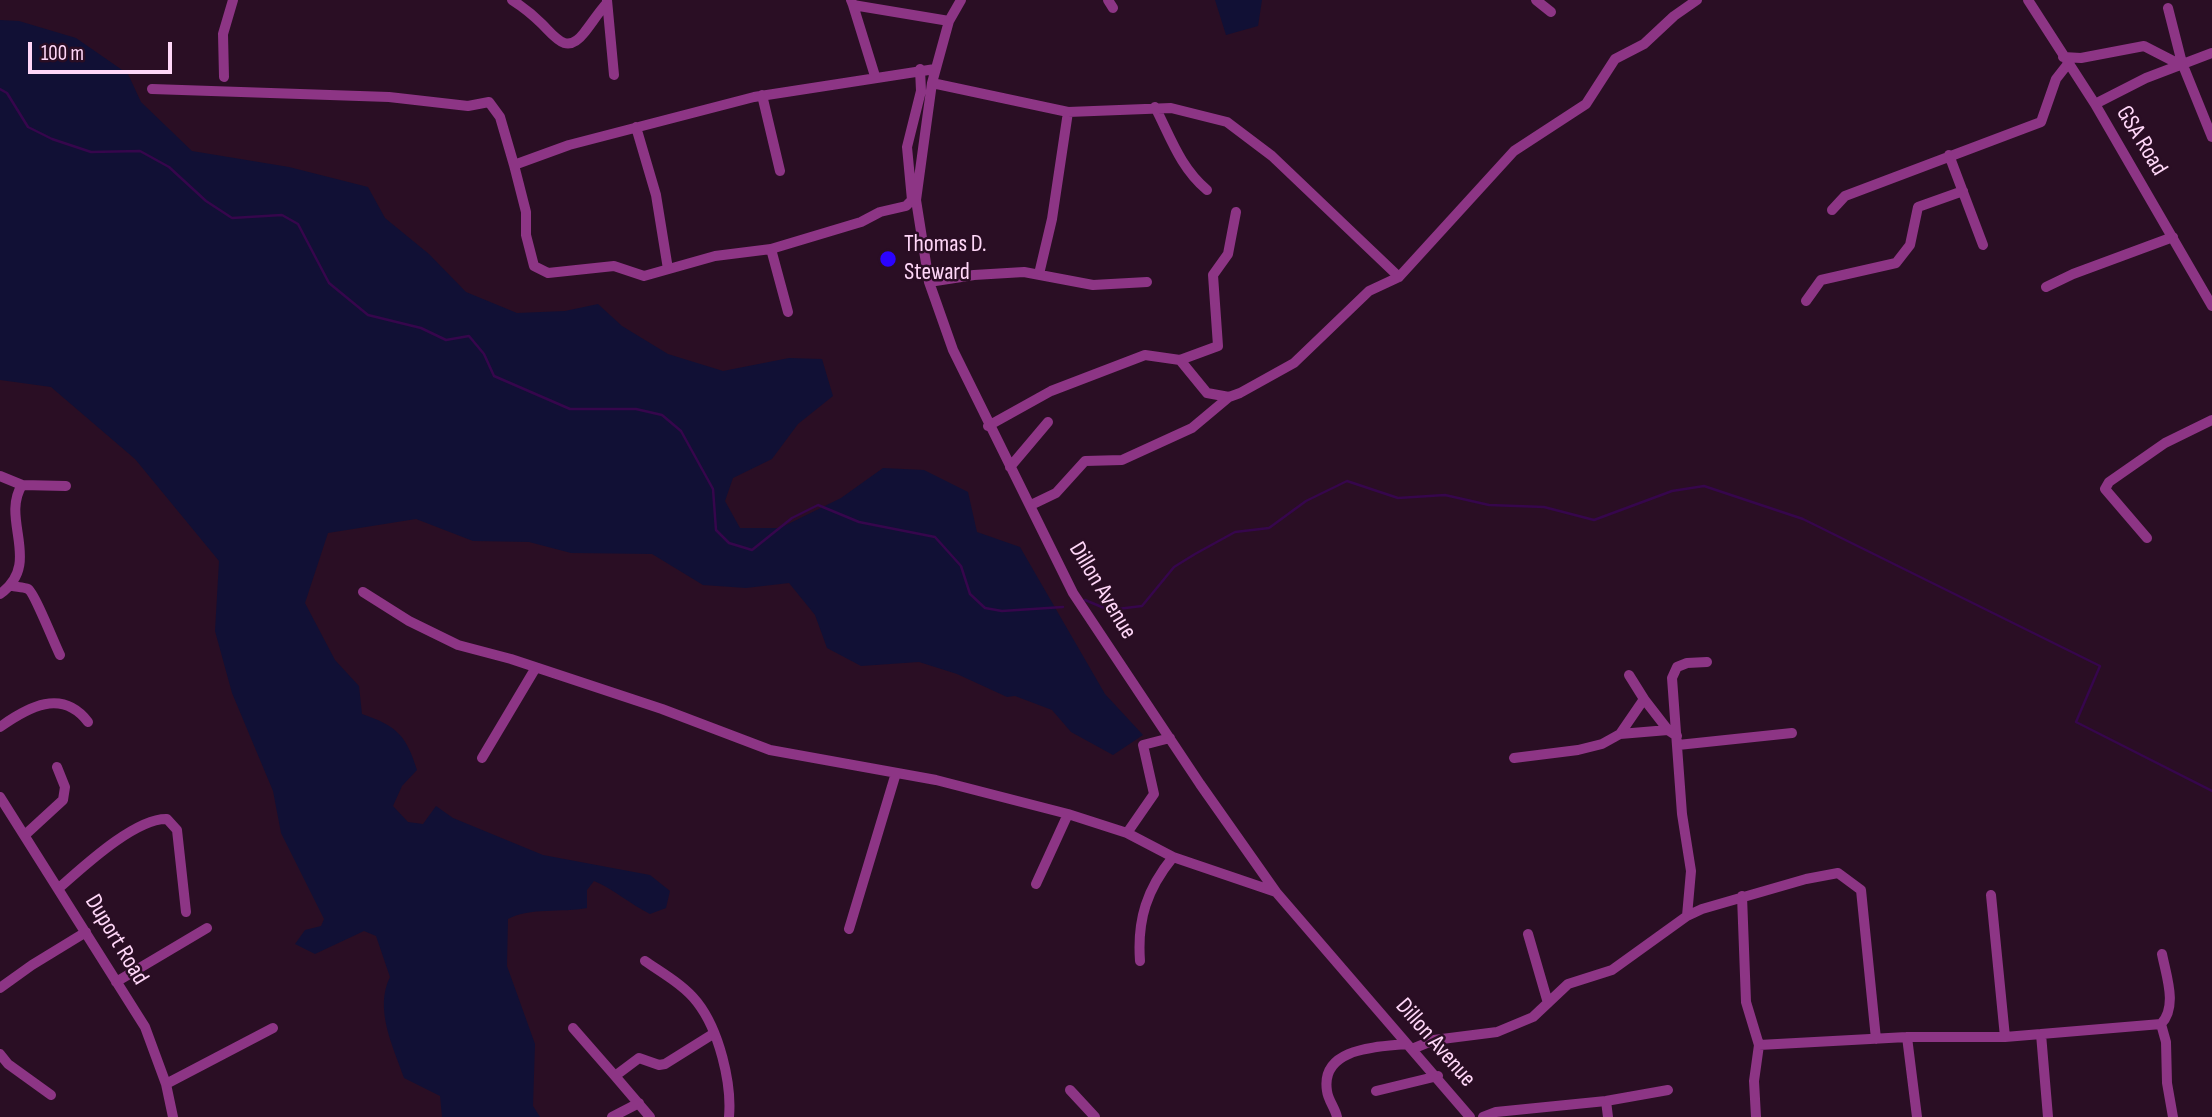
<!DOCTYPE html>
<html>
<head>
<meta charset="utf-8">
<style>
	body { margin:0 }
	#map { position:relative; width:2212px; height:1117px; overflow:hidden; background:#2a0e24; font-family:"Sofia Sans Condensed",sans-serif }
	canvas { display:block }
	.scale { position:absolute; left:28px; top:42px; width:144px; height:32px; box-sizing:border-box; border:4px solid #ffd7f8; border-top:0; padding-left:9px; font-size:21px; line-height:24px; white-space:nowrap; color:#ffd7f8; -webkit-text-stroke:5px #2a0e24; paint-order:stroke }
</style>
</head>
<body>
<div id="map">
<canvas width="2212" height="1117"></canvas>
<div class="scale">100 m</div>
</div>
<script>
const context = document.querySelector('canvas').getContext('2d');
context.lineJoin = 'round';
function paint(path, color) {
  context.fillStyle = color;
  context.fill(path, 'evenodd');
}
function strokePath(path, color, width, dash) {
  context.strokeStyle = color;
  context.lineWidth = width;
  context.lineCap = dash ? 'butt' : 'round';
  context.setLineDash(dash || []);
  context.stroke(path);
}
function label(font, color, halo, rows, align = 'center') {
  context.font = font + ' "Sofia Sans Condensed",sans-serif';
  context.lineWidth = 5;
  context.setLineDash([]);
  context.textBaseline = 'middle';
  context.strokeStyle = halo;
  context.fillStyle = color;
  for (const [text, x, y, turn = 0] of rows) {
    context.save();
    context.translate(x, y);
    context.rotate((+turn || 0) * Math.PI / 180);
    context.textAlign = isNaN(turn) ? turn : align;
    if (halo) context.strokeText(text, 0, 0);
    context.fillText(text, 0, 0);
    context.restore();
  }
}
paint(new Path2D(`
	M1215 0H1262L1258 26 1226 35Z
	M0 20 19 21 76 38 128 74 141 102 192 151 289 167 368 187 385 218 429 254 466 292 517 313 565 311 598 304 622 326 668 354 723 371 789 358 822 359 833 396 798 424 772 459 733 478 725 501 740 528H780L841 498 883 468 924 470 968 492 977 532 1020 547 1105 694 1143 735 1113 755 1071 732 1052 710 1015 696 1007 697 957 674 919 662 861 666 827 648 815 615 789 583 746 588 703 585 652 554 571 553 529 542 473 541 416 519 328 533 305 603 335 660 359 686 362 714C397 726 406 735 417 770L402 786 393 806 408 822 423 824 436 806 453 818 543 855 650 875 670 891 666 908 650 914C630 904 615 890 594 881L587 890V908C562 913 530 907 508 919L507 966 535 1044 533 1106 540 1117H442L440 1096 404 1078C393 1046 374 1009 390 977L376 936 364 931 315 954 295 944 305 930 321 926 324 919 281 833 273 791 232 693 215 631 219 561 135 459 51 387 0 380Z`), '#111035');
strokePath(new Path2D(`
	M0 89 7 93 28 127 52 139 91 152 140 151 169 167 206 201 232 218 282 215 298 224 329 283 368 315 421 328 446 340 469 336 484 354 494 376 570 409H636L662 415 681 431 713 489 716 530 729 543 752 550 792 518 818 505 859 522 935 537 961 566 970 594 985 608 1002 611 1063 607
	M1085 600 1109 610 1142 606 1174 567 1195 554 1235 532 1269 528 1306 501 1347 481 1398 498 1445 495 1489 505 1544 507 1594 520 1672 491 1704 486 1803 519 2100 666 2076 722 2212 791`), '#36064c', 2.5);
strokePath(new Path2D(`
	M512 0C523 7 533 15 542 24 556 38 567 55 584 33 592 23 598 13 607 3
	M607 0 614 75
	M851 0 853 5 949 21
	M961 0 949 21 932 83 916 200 929 282 953 350 1073 593 1200 784 1276 892 1470 1117
	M1108 0 1113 8
	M1536 0 1551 12
	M2028 0 2095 104 2212 306
	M853 5 875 76
	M2168 8 2182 63 2212 137
	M2063 57 2081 58 2144 46 2179 64
	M224 77 223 34 233 0
	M932 83 1068 112 1171 108 1227 122 1272 156 1399 277
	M152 89 389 97 468 106 489 102 500 117 514 165 569 145 754 97 935 69
	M762 95 780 171
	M2095 104 2146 78 2212 53
	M1155 107C1171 138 1180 167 1207 190
	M636 127 656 195 668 269
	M1949 155 1983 245
	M514 165 526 212V235L534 266 548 273 614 266 644 276 715 256 771 249 861 222 880 212 906 206 912 200 907 147 921 91 920 69
	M1832 210 1845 196 2041 122 2056 79 2067 65
	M771 249 788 312
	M1039 274 1052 219 1068 112
	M929 282 974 275 1024 272 1093 285 1147 282
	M2046 287 2073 274 2173 237
	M1806 301 1821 280 1896 263 1910 245 1918 207 1963 191
	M1180 360 1207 393 1229 397 1240 393 1294 363 1369 291 1399 277 1514 151 1586 104 1615 59 1644 44 1674 16 1697 0
	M988 426 1051 391 1145 355 1180 360 1218 346 1213 275 1228 254 1236 212
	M1010 467 1048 422
	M0 476 22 485
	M1031 505 1056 493 1085 461 1122 460 1192 428 1229 397
	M2147 538 2105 489 2109 482 2165 443 2212 420
	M12 586C16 587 24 587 28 589 34 592 55 645 60 655
	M363 592 409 621 458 645 511 659 662 709 770 750 936 780 1068 814 1127 833 1173 857 1276 892
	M0 594C43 563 0 520 22 485L66 486
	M1644 699 1668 730
	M0 727C28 707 62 688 88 722
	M1620 734 1668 730 1677 736
	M1678 745 1792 733
	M482 758 535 669
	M1514 758 1578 750 1602 744 1620 734 1644 699 1629 675
	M0 797 145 1027 166 1084 173 1117
	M1127 833 1154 794 1143 745 1170 738
	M26 834 63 800 65 787 57 767
	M1036 884 1068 814
	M59 888C83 867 135 818 167 819L177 830 186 912
	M1991 895 2005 1037
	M1742 896 1746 1002 1759 1045
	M1687 916 1691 871 1682 814 1672 678 1677 667 1687 663 1707 662
	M849 929 896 773
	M1528 934 1548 1003
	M645 961C662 973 684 985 697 1002 719 1030 732 1083 729 1117
	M1140 961C1137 919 1147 889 1173 857
	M116 982 207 928
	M0 988 32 965 86 932
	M2161 1024 2166 1042 2167 1083 2173 1117
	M573 1028 615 1076
	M2041 1034 2048 1117
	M1907 1037 1917 1117
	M1412 1049 1434 1040 1497 1032 1533 1017 1568 984 1612 970 1687 916 1702 909 1806 879 1838 873 1861 890 1876 1039
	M0 1054 8 1064 51 1095
	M166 1084 273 1028
	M1070 1090 1095 1117
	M1376 1091 1438 1076
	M1606 1101 1608 1117
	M612 1117 639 1103
	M650 1117 615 1076 639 1058 659 1065 665 1064 713 1034
	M1337 1117C1335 1108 1328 1100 1327 1091 1320 1047 1378 1047 1407 1044
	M1483 1117 1496 1112 1606 1101 1668 1090
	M1756 1117 1754 1081 1759 1045 1907 1037H2005L2161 1024C2178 1007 2166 975 2162 954`), '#8d3585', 10);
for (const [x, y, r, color] of [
	[888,259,9,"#2b03ff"]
]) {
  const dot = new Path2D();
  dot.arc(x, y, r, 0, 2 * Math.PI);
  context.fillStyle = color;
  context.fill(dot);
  strokePath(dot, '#2a0e24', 2.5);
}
label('24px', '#ffd7f8', '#2a0e24', [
	["GSA Road",2141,141,59],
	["Dillon Avenue",1102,591,59],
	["Duport Road",116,940,59],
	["Dillon Avenue",1435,1043,49]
]);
label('24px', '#ffd7f8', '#2a0e24', [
	["Thomas D.",904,245],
	["Steward",904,273]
], 'left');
</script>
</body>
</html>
